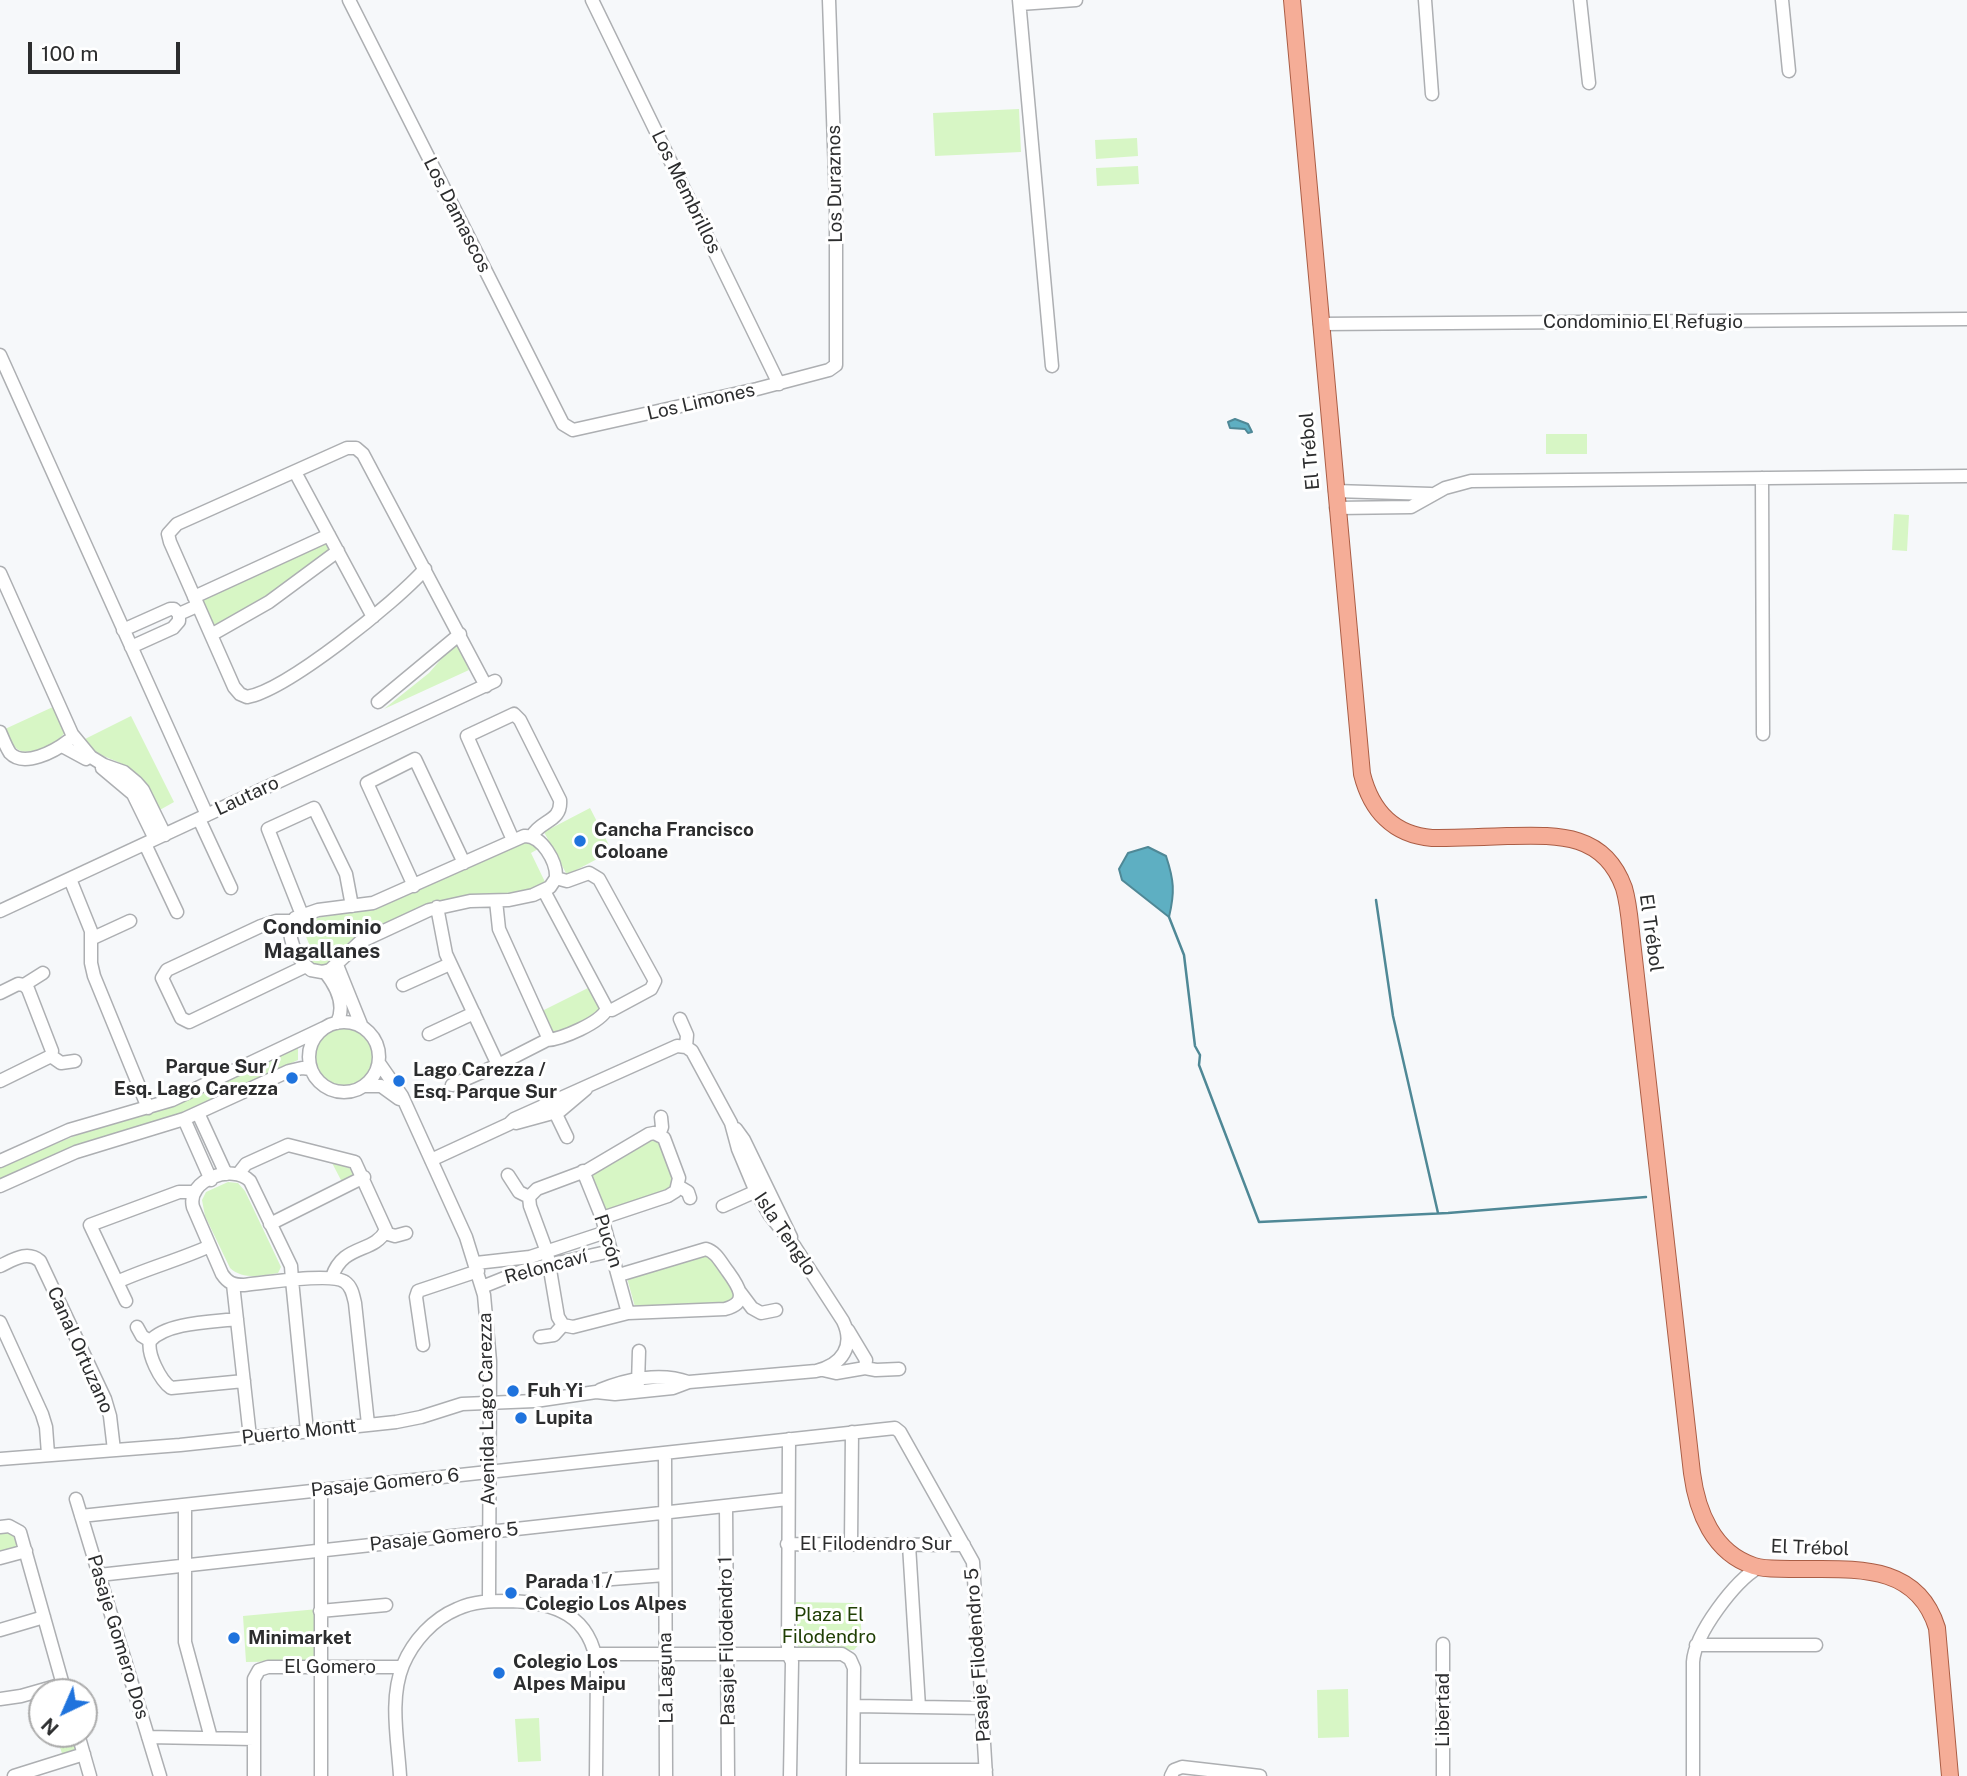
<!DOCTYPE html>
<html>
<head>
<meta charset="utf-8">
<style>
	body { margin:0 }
	#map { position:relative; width:1967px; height:1776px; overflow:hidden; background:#f6f8fa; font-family:"Public Sans",sans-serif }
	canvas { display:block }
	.north { position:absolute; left:28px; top:1678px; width:70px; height:70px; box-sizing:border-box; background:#fff; border:2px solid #ababab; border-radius:50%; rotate:224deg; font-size:19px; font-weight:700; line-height:28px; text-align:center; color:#2c2d2e }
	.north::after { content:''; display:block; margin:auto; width:24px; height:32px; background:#1f73dd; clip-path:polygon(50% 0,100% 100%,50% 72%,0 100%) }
	.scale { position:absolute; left:28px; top:42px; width:152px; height:32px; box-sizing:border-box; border:4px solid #2c2d2e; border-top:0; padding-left:9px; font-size:21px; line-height:24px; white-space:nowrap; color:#2c2d2e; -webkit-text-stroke:5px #fff; paint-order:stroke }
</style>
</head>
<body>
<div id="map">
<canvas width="1967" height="1776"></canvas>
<div class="north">N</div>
<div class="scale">100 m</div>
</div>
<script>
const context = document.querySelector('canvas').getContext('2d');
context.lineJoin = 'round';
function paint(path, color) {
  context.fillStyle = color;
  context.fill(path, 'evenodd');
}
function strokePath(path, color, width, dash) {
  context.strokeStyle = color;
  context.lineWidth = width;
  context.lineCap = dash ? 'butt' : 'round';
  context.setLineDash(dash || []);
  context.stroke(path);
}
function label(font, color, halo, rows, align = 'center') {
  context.font = font + ' "Public Sans",sans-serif';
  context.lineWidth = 6;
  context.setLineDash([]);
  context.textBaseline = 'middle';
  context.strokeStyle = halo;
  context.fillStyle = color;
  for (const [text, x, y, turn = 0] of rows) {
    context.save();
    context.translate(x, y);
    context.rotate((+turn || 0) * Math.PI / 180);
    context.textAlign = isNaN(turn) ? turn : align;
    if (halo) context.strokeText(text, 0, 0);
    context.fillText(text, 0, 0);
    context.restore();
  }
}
paint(new Path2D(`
	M1019 109 1021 152 935 156 933 113Z
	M1137 138 1138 156 1096 159 1095 140Z
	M1138 166 1139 184 1097 186 1096 168Z
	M1546 434H1587V454H1546Z
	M1894 514 1909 515 1907 551 1892 550Z
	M326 543 330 550 265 599 215 628 203 600Z
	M457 641 469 670 384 709 429 673Z
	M55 706 65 732C60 742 32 755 21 751 12 748 9 736 5 729Z
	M131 716 174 802 158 811C148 792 140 772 120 763 103 755 96 755 83 740Z
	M590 808 612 851 567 875 544 832Z
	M529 841 538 849 531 853 546 884C519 895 494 893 466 896 439 898 413 910 389 922 378 927 365 932 354 938 336 950 327 982 304 955L312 951 304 932 296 935 298 924 303 920 379 908 523 842Z
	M588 988 593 990 604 1011 601 1016 551 1035 540 1012Z
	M315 1057a30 30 0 1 1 60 0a30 30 0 1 1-60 0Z
	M298 1047V1060L199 1106 141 1128 83 1143 0 1180V1167L17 1159Z
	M650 1140 660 1143 675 1182 668 1191 605 1212 591 1176Z
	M331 1161 354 1170 356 1174 342 1182Z
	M228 1182 238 1183 245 1191 281 1267 278 1273C262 1276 243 1280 230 1268L205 1216 202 1200 206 1192Z
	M706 1251 737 1293 729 1304 635 1307 627 1278Z
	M0 1529 15 1531 21 1550 0 1555Z
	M796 1602 853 1603 860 1609 862 1641 854 1650 798 1648Z
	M318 1609 317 1658 314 1661 246 1662 243 1616Z
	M1348 1689 1349 1737 1318 1738 1317 1690Z
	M539 1718 541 1761 518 1762 515 1719Z
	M56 1734H74L77 1753 63 1757Z`), '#d7f6c5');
const water = new Path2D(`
	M1235 419 1248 424 1252 432 1248 433 1245 429 1230 428 1228 422Z
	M1148 847 1166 856C1174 880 1175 892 1169 917L1122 880 1119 869 1128 853Z`);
paint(water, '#5eafc2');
strokePath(water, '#4f8896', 2);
strokePath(new Path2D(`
	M1376 900 1393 1016 1438 1213
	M1169 917 1184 955 1195 1046 1200 1055 1199 1065 1259 1222 1448 1213 1646 1197`), '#4f8896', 2.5);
const minor = new Path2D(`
	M349 0 563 424 573 430 757 389 829 370 836 365V204L829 0
	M592 0 779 384
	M1019 0 1052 366
	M1425 0 1432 94
	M1580 0 1589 83
	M1782 0 1789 71
	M1020 4 1076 0
	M1320 324 1967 319
	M0 355 207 815
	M295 472 373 617
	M1762 478 1763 734
	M1335 491 1431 494
	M1336 508 1411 507 1445 488 1471 481 1967 476
	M425 569C396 602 287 690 247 697L240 694 234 687 170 542 168 534 177 524 347 448H356L363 454 486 686
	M0 573 72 734 91 757 104 765 124 772 136 782 143 790 165 835
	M194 597 329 535
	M123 630 170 609H174L179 614 197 606
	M211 635 269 602 338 551
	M131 647 173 628 179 621V614
	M378 702 460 634
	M0 732C3 739 6 747 10 753 24 768 55 751 68 741
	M62 746 86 759
	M102 768 133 794 155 839
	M199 819 231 888
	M524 836C542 835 557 862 556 878L550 887 533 895 509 900 470 901 429 910 360 942 330 970 322 972 311 970C297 960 283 933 295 918L318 910 373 903Z
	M513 840 467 736 514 714 520 720 560 800C562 822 540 820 532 836
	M145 844 177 912
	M556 878 567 881 589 873 599 879 655 981 651 989 612 1010 607 1009
	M70 879 91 931V963L94 976 148 1108
	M414 886 367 783 415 759 464 863
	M544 891 607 1009
	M496 901 499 929 547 1035V1040
	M437 907 446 954 498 1065
	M0 911 495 681
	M302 915 268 829 314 808 346 874 352 906
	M292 921H276L261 926 167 970 162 978 181 1018 189 1022 306 966
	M93 938 130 921
	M337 965 362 1027
	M325 972C337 987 346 1005 337 1023
	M24 985 28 989 52 1051 51 1056
	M403 985 450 964
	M0 993 18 984 24 985 43 973
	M680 1019 687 1035 686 1047
	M309 1057a35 35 0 1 1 70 0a35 35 0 1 1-70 0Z
	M429 1034 474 1013
	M547 1040C562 1039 600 1023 607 1009
	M51 1056 61 1063 75 1061
	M379 1063 402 1096 466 1237 484 1295 490 1361 489 1601
	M0 1081 51 1056
	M452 1085 498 1065 547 1040
	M366 1086H381L399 1099
	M552 1106 567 1137
	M198 1113 226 1174
	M184 1119 211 1180
	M516 1123 560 1111 586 1089
	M736 1129 744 1140 791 1237
	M659 1135 662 1127 661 1117
	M0 1161 69 1130 172 1100 324 1028
	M583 1171 602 1218 628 1313
	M239 1173 246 1164 288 1145 355 1162 386 1230C374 1254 343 1243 332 1277
	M508 1175 519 1192 529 1197
	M0 1186 76 1152 184 1119 289 1071 302 1068 311 1069
	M678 1186 688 1192 690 1198
	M529 1197 537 1189 588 1170 649 1134 654 1133 664 1138 679 1178 676 1191 668 1196 602 1218
	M529 1197 530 1206 547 1252 558 1317 563 1325
	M723 1206 761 1189
	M270 1224 364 1177
	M385 1233 395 1236 406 1233
	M476 1263 530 1257 606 1232
	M0 1266C13 1260 27 1250 40 1261L105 1399 110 1416 114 1450
	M117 1282C148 1268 179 1260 210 1246
	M233 1284 250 1437
	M482 1287 522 1271 611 1251
	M740 1292 752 1308 761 1313 776 1310
	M126 1301 90 1225 179 1192H193
	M0 1322 42 1414 46 1427 48 1454
	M563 1325 573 1327 628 1313 725 1309C752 1302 736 1283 726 1269 720 1261 716 1252 706 1249L619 1275
	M137 1327 142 1336 150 1341
	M540 1337 554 1335 563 1325
	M150 1341C147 1354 160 1380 171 1388L244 1381
	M150 1341C167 1322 213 1322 237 1319
	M423 1345 416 1297 418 1291 478 1271
	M865 1368 876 1370 899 1369
	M823 1370 836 1373 865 1368 866 1360 848 1330
	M638 1384 639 1351
	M600 1390C626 1379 661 1372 688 1382
	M307 1431 292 1280 291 1266 250 1181C233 1163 186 1180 193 1207L222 1274C228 1283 233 1285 244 1285 264 1283 332 1272 345 1282 352 1287 353 1295 355 1303L368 1424
	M789 1439 788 1654 792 1662 790 1776
	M665 1453 666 1776
	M0 1459 180 1445 396 1422 421 1417 462 1404 535 1401 596 1392 615 1394 673 1388 689 1382 816 1371C842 1365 855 1346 843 1321L795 1247 769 1214 756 1192 738 1149 731 1123 692 1051 686 1047 677 1046 514 1119 509 1124 431 1160
	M76 1499 160 1776
	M185 1505V1642L211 1738
	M726 1506 728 1776
	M81 1516 895 1428 900 1432 973 1562 986 1776
	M0 1527 9 1526 20 1532 65 1692
	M787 1544 964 1545
	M851 1544 852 1432
	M909 1545 919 1707
	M0 1558 26 1551
	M99 1575 788 1499
	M599 1580 665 1575
	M320 1611 386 1605
	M0 1630 44 1617
	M1696 1645H1816
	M596 1654H842L850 1659 854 1668 853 1776
	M0 1699 21 1696 63 1684
	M854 1706 982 1708
	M78 1734 90 1776
	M148 1737 254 1739
	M853 1770H986
	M14 1776 84 1754
	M254 1776V1679L259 1670 268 1667H402
	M321 1776V1490
	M400 1776C398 1741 389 1699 403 1665 413 1641 433 1619 457 1609 474 1601 491 1601 509 1601 554 1602 591 1615 597 1666L596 1776
	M1171 1776 1174 1770 1182 1767 1260 1776
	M1443 1776V1644
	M1693 1776V1662C1695 1633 1735 1581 1759 1567`);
const major = new Path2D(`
	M1292 0 1362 774C1371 810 1393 835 1432 838 1457 838 1482 837 1507 836 1556 835 1604 832 1624 888 1629 905 1630 924 1632 941L1692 1473C1697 1511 1713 1553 1754 1566 1766 1570 1780 1568 1792 1569 1849 1570 1916 1560 1937 1628L1950 1776`);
strokePath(minor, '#adafb2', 15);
strokePath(major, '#aa5d45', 18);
strokePath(minor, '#fff', 12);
strokePath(major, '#f5ad97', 16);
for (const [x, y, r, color] of [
	[580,841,7,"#1f73dd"],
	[292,1078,7,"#1f73dd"],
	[399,1081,7,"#1f73dd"],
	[513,1391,7,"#1f73dd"],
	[521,1418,7,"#1f73dd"],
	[511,1593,7,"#1f73dd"],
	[234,1638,7,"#1f73dd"],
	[499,1673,7,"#1f73dd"]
]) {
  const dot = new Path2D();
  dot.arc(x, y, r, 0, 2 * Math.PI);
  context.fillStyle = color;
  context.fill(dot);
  strokePath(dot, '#fff', 2.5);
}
label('19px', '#2c2d2e', '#fff', [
	["Los Duraznos",835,184,-91],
	["Los Membrillos",686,192,64],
	["Los Damascos",457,215,63],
	["Condominio El Refugio",1643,322],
	["Los Limones",701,402,-13],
	["El Trébol",1310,451,-95],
	["Lautaro",247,796,-25],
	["El Trébol",1651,933,82],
	["Isla Tenglo",785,1234,56],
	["Pucón",608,1241,72],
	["Reloncaví",546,1267,-15],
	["Canal Ortuzano",80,1350,66],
	["Avenida Lago Carezza",487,1409,-91],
	["Puerto Montt",299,1432,-6],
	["Pasaje Gomero 6",385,1483,-6],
	["Pasaje Gomero 5",444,1537,-6],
	["El Filodendro Sur",876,1544],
	["El Trébol",1810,1548,2],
	["Pasaje Gomero Dos",118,1637,73],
	["Pasaje Filodendro 1",727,1641,-91],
	["Pasaje Filodendro 5",978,1655,-94],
	["El Gomero",330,1667],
	["La Laguna",666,1678,-91],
	["Libertad",1443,1710,-90]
]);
label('bold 19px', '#2c2d2e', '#fff', [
	["Cancha Francisco",594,830],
	["Coloane",594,852],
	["Parque Sur /",278,1067,"right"],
	["Esq. Lago Carezza",278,1089,"right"],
	["Lago Carezza /",413,1070],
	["Esq. Parque Sur",413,1092],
	["Fuh Yi",527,1391],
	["Lupita",535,1418],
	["Parada 1 /",525,1582],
	["Colegio Los Alpes",525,1604],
	["Minimarket",248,1638],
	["Colegio Los",513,1662],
	["Alpes Maipu",513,1684]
], 'left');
label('19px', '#203f04', '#fff', [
	["Plaza El",829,1615],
	["Filodendro",829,1637]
]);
label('bold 21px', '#2c2d2f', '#fff', [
	["Condominio",322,928],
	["Magallanes",322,952]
]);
</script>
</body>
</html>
